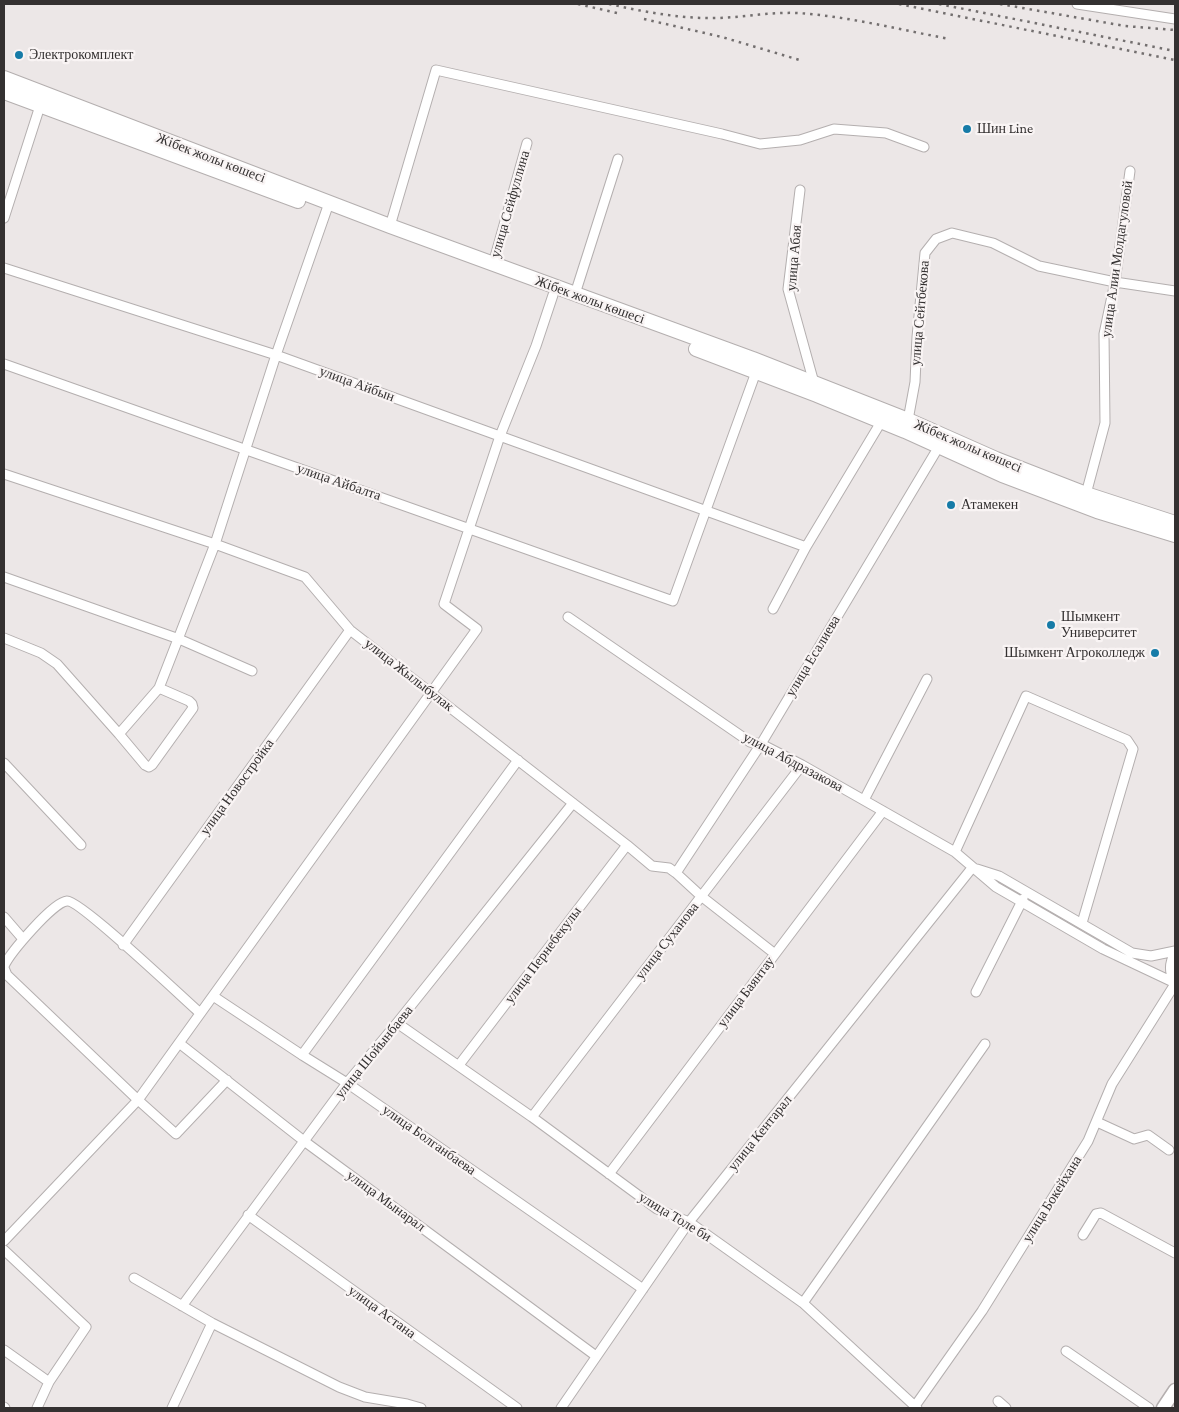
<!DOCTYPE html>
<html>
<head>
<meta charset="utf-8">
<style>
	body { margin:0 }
	#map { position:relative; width:1179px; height:1412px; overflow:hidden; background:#ece7e7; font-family:"Crimson Pro",serif }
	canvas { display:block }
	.frame { position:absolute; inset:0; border:5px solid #343131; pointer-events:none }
</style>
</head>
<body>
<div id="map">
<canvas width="1179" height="1412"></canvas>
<div class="frame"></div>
</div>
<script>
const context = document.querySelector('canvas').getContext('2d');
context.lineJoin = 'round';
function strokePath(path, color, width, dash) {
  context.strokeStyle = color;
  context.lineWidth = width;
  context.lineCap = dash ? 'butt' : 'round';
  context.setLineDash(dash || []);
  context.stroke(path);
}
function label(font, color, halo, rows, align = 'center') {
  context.font = font + ' "Crimson Pro",serif';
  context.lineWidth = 4.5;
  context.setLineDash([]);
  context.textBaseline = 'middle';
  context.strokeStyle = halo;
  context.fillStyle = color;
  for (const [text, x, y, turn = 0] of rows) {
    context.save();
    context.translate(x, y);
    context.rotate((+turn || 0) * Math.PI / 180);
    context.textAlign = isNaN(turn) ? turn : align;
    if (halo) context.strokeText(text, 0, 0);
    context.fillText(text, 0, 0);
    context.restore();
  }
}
const minor = new Path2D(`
	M1077 4 1175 19
	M800 190 788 289 814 383
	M4 218 40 106
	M390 226 436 70 722 134 760 144 800 140 834 129 886 133 924 147
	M493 264 527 143
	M4 268 276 355 806 547
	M575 294 618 159
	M4 364 673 601 756 372
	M908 420 915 382 917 337 925 253 936 239 952 233 993 243 1039 266 1115 282 1175 291
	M4 474 215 544 305 577 350 630 627 845 652 866 669 868 676 873 701 896 775 954
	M1086 494 1105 423 1104 334 1115 282 1130 171
	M4 577 179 639 252 671
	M773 609 806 547 881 422
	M568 617 750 742 761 744 802 765 955 852 996 887 1022 902 1103 949 1175 983
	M4 638 41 653 57 664 119 734 159 688 215 544 276 355 329 203
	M119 734 145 765 149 767 152 765 193 708 192 704 189 701 159 688
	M4 763 81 845
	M864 800 927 679
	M955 852 1026 696 1127 740 1133 749 1082 923
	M977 869 999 876 1132 953 1151 956 1175 951
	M676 873 761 744 941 443
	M4 917 23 939
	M123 945 350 630
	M1175 953C1169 963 1169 973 1175 983
	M4 966C10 953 53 902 67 901 80 900 183 998 200 1013
	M4 968 7 975 138 1100 176 1134 227 1080
	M976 992 1023 899
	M213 996 302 1055 347 1083 643 1289
	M397 1023 532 1117 657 1209 689 1222 803 1303 917 1408
	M179 1043 304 1141 596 1356
	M302 1055 518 760
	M459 1065 627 845
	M532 1117 802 765
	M1097 1122 1134 1139 1148 1135 1169 1150
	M609 1174 883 811
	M248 1215 517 1408
	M1083 1235 1096 1214 1101 1213 1175 1253
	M4 1241 138 1100 477 629 444 604 500 436 536 346 553 295
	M4 1250 86 1327 49 1382 37 1408
	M134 1278 212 1323 339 1387 365 1397 407 1404 421 1408
	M803 1303 985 1044
	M182 1306 347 1083 397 1023 573 803
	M4 1350 49 1382
	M1066 1351 1149 1408
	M998 1401 1006 1408
	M915 1406 982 1311 1088 1141 1112 1084 1175 984
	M4 1407 5 1408
	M172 1408 212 1323
	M561 1408 689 1222 972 868`);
const secondary = new Path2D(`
	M1163 1408 1175 1390`);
const primary = new Path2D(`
	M4 78 390 226 753 359 908 420 996 459 1086 494 1175 523
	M4 92 298 201
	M696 349 817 395 905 431 1002 475 1097 511 1175 535`);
strokePath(minor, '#b4afaf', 11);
strokePath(secondary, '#b4afaf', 15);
strokePath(primary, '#b4afaf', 16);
strokePath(minor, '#fff', 9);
strokePath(secondary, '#fff', 12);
strokePath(primary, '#fff', 14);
strokePath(new Path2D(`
	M578 4 617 13
	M609 4C645 12 681 19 718 18 745 17 770 12 797 13 848 16 900 30 950 39
	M899 4 1175 60
	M939 4 1175 51
	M1000 4 1125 26 1175 30
	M644 19 722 37 803 61`), '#736f6f', 2.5, [2.5, 5]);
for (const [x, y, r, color] of [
	[19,55,5,"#167ba7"],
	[967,129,5,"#167ba7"],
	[951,505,5,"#167ba7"],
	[1051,625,5,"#167ba7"],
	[1155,653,5,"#167ba7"]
]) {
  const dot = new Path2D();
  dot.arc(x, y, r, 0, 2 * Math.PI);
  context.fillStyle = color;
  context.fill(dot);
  strokePath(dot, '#f9f4f4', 2);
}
label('14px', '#343131', '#f9f4f4', [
	["Электрокомплект",29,55],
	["Шин Line",977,129],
	["Атамекен",961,505],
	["Шымкент",1061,617],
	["Университет",1061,633],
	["Шымкент Агроколледж",1145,653,"right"]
], 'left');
label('14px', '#343131', '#f9f4f4', [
	["Жібек жолы көшесі",211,158,21],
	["улица Сейфуллина",510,204,-74],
	["улица Абая",794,258,-85],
	["улица Алии Молдагуловой",1117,259,-82],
	["Жібек жолы көшесі",590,300,20],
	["улица Сейтбекова",920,313,-85],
	["улица Айбын",357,384,20],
	["Жібек жолы көшесі",968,446,23],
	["улица Айбалта",339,482,19],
	["улица Есалиева",813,656,-59],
	["улица Жылыбулак",409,675,38],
	["улица Абдразакова",793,762,28],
	["улица Новостройка",237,787,-54],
	["улица Суханова",667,941,-52],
	["улица Пернебекулы",543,955,-53],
	["улица Баянтау",746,992,-53],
	["улица Шойынбаева",374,1052,-51],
	["улица Кентарал",760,1133,-51],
	["улица Болганбаева",429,1140,35],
	["улица Бокейхана",1052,1199,-58],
	["улица Мынарал",386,1201,36],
	["улица Толе би",675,1217,31],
	["улица Астана",382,1312,36]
]);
</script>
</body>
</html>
